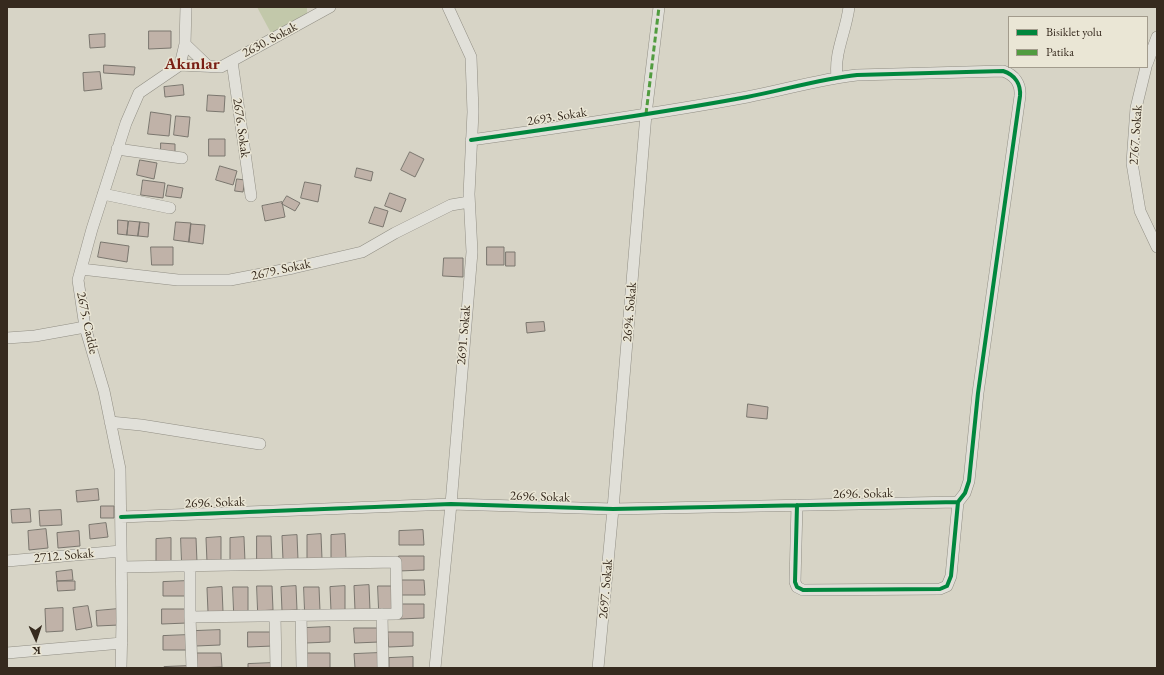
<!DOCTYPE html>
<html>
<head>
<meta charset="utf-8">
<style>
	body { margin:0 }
	#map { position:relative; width:1164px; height:675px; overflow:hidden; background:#d7d4c6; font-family:"EB Garamond",serif }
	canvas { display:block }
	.frame { position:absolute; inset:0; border:8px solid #362a1e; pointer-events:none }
	.legend { position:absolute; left:1008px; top:16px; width:140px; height:52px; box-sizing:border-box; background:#eae6d5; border:1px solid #a29b8c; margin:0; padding:5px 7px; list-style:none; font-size:12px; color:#362a1e }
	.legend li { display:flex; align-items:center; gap:8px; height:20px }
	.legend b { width:20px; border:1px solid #a29b8c }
	.north { position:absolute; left:16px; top:619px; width:40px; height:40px; -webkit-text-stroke:3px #eae6d5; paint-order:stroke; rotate:177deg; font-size:11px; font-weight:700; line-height:16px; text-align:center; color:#362a1e }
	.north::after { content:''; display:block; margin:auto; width:14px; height:18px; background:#362a1e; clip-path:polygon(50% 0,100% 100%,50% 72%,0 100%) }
</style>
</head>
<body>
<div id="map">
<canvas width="1164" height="675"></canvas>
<div class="frame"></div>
<ul class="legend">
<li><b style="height:5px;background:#00873e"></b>Bisiklet yolu</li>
<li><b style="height:5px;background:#519c3f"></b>Patika</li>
</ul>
<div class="north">K</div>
</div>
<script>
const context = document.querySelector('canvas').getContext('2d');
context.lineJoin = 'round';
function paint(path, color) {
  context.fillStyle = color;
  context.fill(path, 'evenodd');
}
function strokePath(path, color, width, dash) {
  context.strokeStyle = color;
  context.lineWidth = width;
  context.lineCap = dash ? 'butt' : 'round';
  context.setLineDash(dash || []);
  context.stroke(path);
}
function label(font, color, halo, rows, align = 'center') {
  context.font = font + ' "EB Garamond",serif';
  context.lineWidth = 3;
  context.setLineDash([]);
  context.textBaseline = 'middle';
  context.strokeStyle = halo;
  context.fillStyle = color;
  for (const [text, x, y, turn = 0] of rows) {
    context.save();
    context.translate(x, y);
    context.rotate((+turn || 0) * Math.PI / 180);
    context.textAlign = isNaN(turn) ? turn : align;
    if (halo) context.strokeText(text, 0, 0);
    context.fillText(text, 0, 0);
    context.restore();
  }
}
paint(new Path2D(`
	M257 7H307V15L271 33Z`), '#c2c8aa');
const building = new Path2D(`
	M149 31H171V48L149 49Z
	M105 34V47L90 48 89 35Z
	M104 65 135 67 134 75 104 73Z
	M100 72 102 89 84 91 83 73Z
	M183 85 184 95 165 97 164 87Z
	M208 95 225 96 224 112 207 111Z
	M151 112 171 115 169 136 148 134Z
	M176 116 190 117 188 137 174 135Z
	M209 139H225V156H209Z
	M161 143 175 144V155L161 154Z
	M410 152 424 159 415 177 401 170Z
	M140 160 157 163 154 179 137 175Z
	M220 166 237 171 233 185 216 180Z
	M357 168 373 172 371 181 355 177Z
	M237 179 245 180 243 192 235 191Z
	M143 180 165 183 163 198 141 195Z
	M305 182 321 185 318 202 301 198Z
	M168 185 183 188 181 198 166 196Z
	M390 193 406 199 401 212 385 206Z
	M287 196 300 203 295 211 282 204Z
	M282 202 285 217 265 221 262 206Z
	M375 207 388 211 383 227 369 223Z
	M118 220 128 221 127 235 118 234Z
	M129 221 140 222 138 236 127 235Z
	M140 222 149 223 148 237 138 236Z
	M176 222 191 223 189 242 174 240Z
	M191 224 205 225 203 244 189 242Z
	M101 242 129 246 127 262 98 257Z
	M151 247H173V265H152Z
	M487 247H504V265H487Z
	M506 252H515V266H506Z
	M444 258H463V277L443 276Z
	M544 322 545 331 527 333 526 323Z
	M748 404 768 407 767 419 747 417Z
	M98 489 99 500 77 502 76 491Z
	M101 506H114V518H101Z
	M30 509 31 522 12 523 11 510Z
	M61 510 62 525 40 526 39 511Z
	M106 523 108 537 90 539 89 525Z
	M46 529 48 548 29 550 28 531Z
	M423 530 424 545H399V531Z
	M79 531 80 546 58 548 57 533Z
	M321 534 322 559H307V535Z
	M345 534 346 559H331V535Z
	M297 535 298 560H283L282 536Z
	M257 536H271L272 560H257Z
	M221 537V561L207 562 206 538Z
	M244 537 245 562H230V538Z
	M171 538V563H156V539Z
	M181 538H196L197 562 182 563Z
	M399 556H424V570L399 571Z
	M72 570 73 580 57 581 56 572Z
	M400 580H424L425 595H400Z
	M57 581H75V590L58 591Z
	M187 581V596H163V582Z
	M369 585 370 610H355L354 586Z
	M257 586H272L273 610 258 611Z
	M296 586 297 610 282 611 281 587Z
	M345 586V611H331L330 587Z
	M378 586H393L394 610H379Z
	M222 587 223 612H208L207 588Z
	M233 587H248V611L234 612Z
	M304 587H319L320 611 305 612Z
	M400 604H424V618L400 619Z
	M88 606 92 627 76 630 73 608Z
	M63 608V631L46 632 45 609Z
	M118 609 119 625 97 626 96 611Z
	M162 609H187V623L162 624Z
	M330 627V642L306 643 305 628Z
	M354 628H379V642L355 643Z
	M220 630V645L196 646 195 631Z
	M248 632H272L273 646 248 647Z
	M388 632H413V646L389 647Z
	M188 635V650H163V636Z
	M197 653H221L222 667 197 668Z
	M306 653H330V668H306Z
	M379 653V668H355L354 654Z
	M413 657V668H389V658Z
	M273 663V668H248V664Z
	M189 666V668H164V667Z`);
paint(building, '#c0b2a8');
strokePath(building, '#7a766e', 1);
const minor = new Path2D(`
	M185 44 209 67
	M232 61 251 196
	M1147 64 1157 37
	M180 65 221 67 330 7
	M1146 67 1136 108 1132 163 1140 211 1157 247
	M837 77C834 52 846 32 849 7
	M471 140C563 127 656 114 747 97 784 90 820 79 857 75L1003 71C1015 75 1021 84 1020 96L978 393 969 481 965 493 958 502 951 576 947 586 940 589 803 590 797 587 795 582 797 505
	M117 149 182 158
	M103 194 170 208
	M81 269 178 280H230L293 268 362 252 395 233 451 205 469 202
	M7 338 35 336 85 327
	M110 422 141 425 260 444
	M121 517 451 504 613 509 958 502
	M7 561 121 551
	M122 567 396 562 397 614 190 617V566
	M382 614 383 668
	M301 615 302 668
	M275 616 276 668
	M190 617 192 668
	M7 653 122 643
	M121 668 122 621 120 469 104 391 85 327 78 280 92 229 126 123 139 93 180 65 185 44 186 7
	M435 668 451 504 472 252 469 194 473 112 471 57 448 7
	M598 668 613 509 646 114 659 7`);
strokePath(minor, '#918e84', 12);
strokePath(minor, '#e1e0d9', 11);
strokePath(new Path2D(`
	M646 114 659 7`), '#519c3f', 3, [6, 3]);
strokePath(new Path2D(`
	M471 140C563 127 656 114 747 97 784 90 820 79 857 75L1003 71C1015 75 1021 84 1020 96L978 393 969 481 965 493 958 502 951 576 947 586 940 589 803 590 797 587 795 582 797 505
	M121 517 451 504 613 509 958 502`), '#00873e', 4);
label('13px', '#362a1e', '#eae6d5', [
	["2630. Sokak",270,40,-28],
	["2693. Sokak",557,117,-9],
	["2676. Sokak",241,128,82],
	["2767. Sokak",1136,135,-86],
	["2679. Sokak",281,270,-12],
	["2694. Sokak",630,312,-85],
	["2675. Cadde",87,323,78],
	["2691. Sokak",464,335,-85],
	["2696. Sokak",863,494,-1],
	["2696. Sokak",540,497,2],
	["2696. Sokak",215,503,-2],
	["2712. Sokak",64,556,-5],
	["2697. Sokak",606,589,-85]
]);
label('bold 17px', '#7a1f14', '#eae6d5', [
	["Akınlar",192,64]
]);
</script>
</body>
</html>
